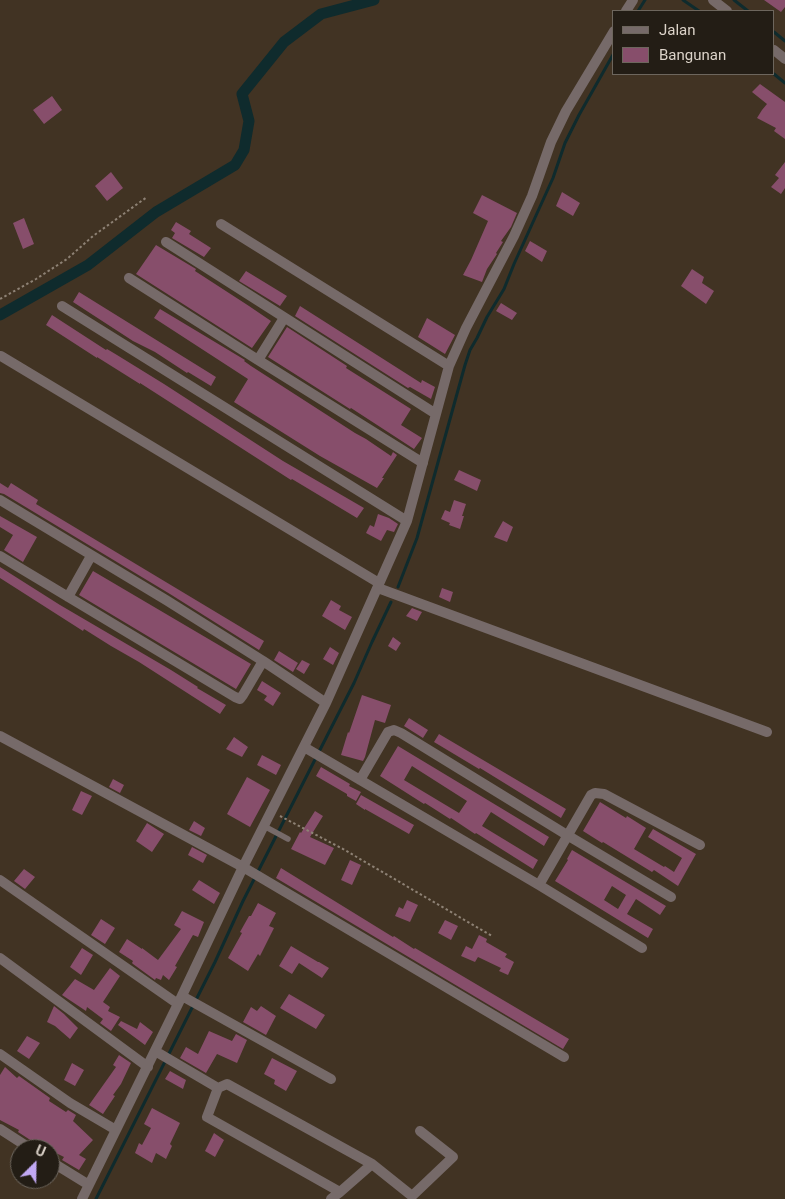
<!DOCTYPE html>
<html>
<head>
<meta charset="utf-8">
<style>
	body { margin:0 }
	#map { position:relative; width:785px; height:1199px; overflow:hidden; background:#413323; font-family:Roboto,sans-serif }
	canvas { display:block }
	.legend { position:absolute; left:612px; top:10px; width:162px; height:65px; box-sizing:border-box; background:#231d15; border:1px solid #6d665d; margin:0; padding:6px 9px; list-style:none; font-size:15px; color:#dcd3c9 }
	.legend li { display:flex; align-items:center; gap:10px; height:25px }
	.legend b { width:25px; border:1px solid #6d665d }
	.north { position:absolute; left:10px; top:1139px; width:50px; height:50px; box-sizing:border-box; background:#231d15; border:1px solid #6d665d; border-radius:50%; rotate:23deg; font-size:14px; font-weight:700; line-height:20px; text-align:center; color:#dcd3c9 }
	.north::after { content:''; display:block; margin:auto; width:18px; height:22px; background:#c1a8f3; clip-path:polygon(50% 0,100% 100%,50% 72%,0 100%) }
</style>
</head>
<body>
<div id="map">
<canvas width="785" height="1199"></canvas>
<ul class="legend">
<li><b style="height:6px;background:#766a69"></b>Jalan</li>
<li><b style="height:14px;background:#874e6b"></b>Bangunan</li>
</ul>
<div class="north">U</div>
</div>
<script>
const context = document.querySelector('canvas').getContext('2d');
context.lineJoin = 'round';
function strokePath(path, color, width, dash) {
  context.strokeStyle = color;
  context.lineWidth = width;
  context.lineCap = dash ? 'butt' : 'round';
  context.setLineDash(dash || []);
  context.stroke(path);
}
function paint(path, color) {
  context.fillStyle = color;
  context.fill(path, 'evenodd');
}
strokePath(new Path2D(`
	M683 0 699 11
	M734 0 748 11
	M638 11 645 0
	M774 32 785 41
	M774 74 785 83
	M398 587 417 538 465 365 470 350 477 338 487 317 504 289 514 264 553 178 565 143 579 115 614 53
	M96 1199 215 962 243 901 354 683 372 642 391 602`), '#0f2b2d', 3);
strokePath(new Path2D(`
	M0 315 88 265 156 212 235 165 244 150 249 121 242 94 284 42 321 14 374 0`), '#0f2b2d', 11);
paint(new Path2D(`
	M764 0H785V7L781 12Z
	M760 84 785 102V139L774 131 776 128 757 118 762 110 767 104 752 92Z
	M52 96 62 110 44 124 33 110Z
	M785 162V188L781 194 771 187 779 178 775 175Z
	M111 172 123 188 107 201 95 186Z
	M562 192 580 203 573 216 556 206Z
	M482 195 517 213 511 227 501 241 503 242 496 253 497 254 487 269 482 282 463 275 471 260 488 221 473 213Z
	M24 218 34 244 23 249 13 223Z
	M176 222 191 231 189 234 211 248 204 257 172 238 175 233 171 230Z
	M530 241 547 251 542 262 525 251Z
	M156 245 196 269 195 271 249 306 271 321 252 348 136 274Z
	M692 269 704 277 702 283 714 291 706 304 681 286Z
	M246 271 287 296 280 306 239 281Z
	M79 292 216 377 211 386 188 372 187 373 155 352 133 341 73 302Z
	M501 303 517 313 512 320 496 311Z
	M300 306 421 383 422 380 435 387 431 399 410 387 408 388 295 316Z
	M160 309 245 360 244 361 251 366 355 433 366 439 391 456 393 452 397 455 382 478H384L377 488 320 456 234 402 248 379 154 318Z
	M52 315 106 350 107 349 117 355 164 384 283 461 364 508 357 518 292 479 291 480 140 383V384L97 357V358L46 325Z
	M427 318 455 335 445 354 418 337Z
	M287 327 347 366 346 368 411 409 401 425 422 438 414 449 351 408 350 409 268 357Z
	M459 470 481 480 477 491 454 480Z
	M0 483 8 488 11 483 38 500 36 504 264 641 259 650 170 594 4 494 0 493Z
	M454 500 466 504 462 516H464L460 529 449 525 450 523 441 519 445 510 450 512Z
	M378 514 389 518 398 524 394 532 387 530 381 541 366 533 370 525 374 527Z
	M0 516 37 537 23 562 4 550 13 535 0 527Z
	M503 521 513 527 507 542 494 537Z
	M0 567 60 605 171 670 198 687 197 688 226 705 220 714 139 662 111 646 84 629 83 631 0 578Z
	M93 571 251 664 236 689 79 595Z
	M442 588 453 592 450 602 439 597Z
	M331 600 341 606 339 610 352 617 345 630 322 616Z
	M412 608 422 612 417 621 406 616Z
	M393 637 401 643 396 651 388 646Z
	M330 647 339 653 333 665 323 659Z
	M279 651 298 663 293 672 274 660Z
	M302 660 310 664 304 674 296 669Z
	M262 681 281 693 273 706 264 700 267 696 257 690Z
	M362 695 391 705 385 723 375 720 365 757 363 761 341 755 348 732 349 733Z
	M409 718 428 730 423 738 404 726Z
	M439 734 566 809 561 818 480 768 479 769 434 742Z
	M234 737 248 747 242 757 226 749Z
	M398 746 549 837 544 846 491 812 482 826 538 860 533 869 476 833 475 834 451 818 450 819 425 803 424 804 380 776ZM412 766 467 801 459 813 404 780Z
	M262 755 281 765 276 775 257 765Z
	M321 767 350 784 349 786 361 792 356 801 347 796V794L316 776Z
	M247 777 270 790 250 827 227 814Z
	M113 779 124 785 120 793 109 787Z
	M81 791 92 796 82 815 72 810Z
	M361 795 414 825 409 834 365 809V810L356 804Z
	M600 802 626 818 627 816 646 828 634 849 664 867 665 866 674 872 682 858 648 837 653 829 696 854 678 886 654 870 652 872 603 842 602 843 583 831Z
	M315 811 323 816 310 837 334 848 325 865 291 849 300 832 301 833Z
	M194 821 205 828 201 836 189 830Z
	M147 823 164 834 152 852 136 841Z
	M192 847 207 855 203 863 188 855Z
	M572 850 666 906 660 915 636 899 627 914 653 929 648 938 555 881 568 860 567 859ZM612 886 626 895 618 909 604 900Z
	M350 860 361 865 352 885 341 880Z
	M281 868 393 937 394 936 414 949 415 948 569 1039 563 1049 276 878Z
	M24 869 35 877 25 889 14 881Z
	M199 880 220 893 214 904 192 890Z
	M407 900 418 905 410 922 395 916 399 907 403 909Z
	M258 903 276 913 269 926 274 928 260 956 258 954 248 971 228 958 242 933 240 932 249 916H251Z
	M182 911 204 922 198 937 193 935 175 966 177 967 169 980 163 975 161 980 156 978 155 980 133 964 132 963 133 961 119 952 127 939 142 949V948L158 960 181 929 174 925Z
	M101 919 115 928 105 944 91 935Z
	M445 920 458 926 451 940 438 933Z
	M479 935 487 939 486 942 507 954 505 957 514 962 508 975 499 971 501 968 478 957 475 962 461 956 466 946 472 949Z
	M291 946 318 962H319L329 968 322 978 299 963 292 974 279 966Z
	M82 948 93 955 81 975 70 967Z
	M110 968 120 976 103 1002 110 1007 108 1011 120 1017 111 1031 100 1023 103 1019 87 1007 86 1011 62 995 75 979 94 990Z
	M289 994 325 1015 316 1029 280 1008Z
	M54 1006 64 1014 78 1028 70 1039 55 1026 47 1022Z
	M261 1006 276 1016 266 1035 243 1022 251 1007 257 1011Z
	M121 1021 137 1029 140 1022 153 1032 145 1045 118 1025Z
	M209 1031 232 1041 236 1034 247 1040 237 1063 217 1054 206 1073 180 1058 186 1047 198 1054Z
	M27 1036 40 1043 29 1059 17 1051Z
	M119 1055 131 1063 121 1084 113 1095 115 1096 103 1114 89 1105 116 1067 113 1065Z
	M272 1058 297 1071 286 1091 274 1084 275 1080 264 1074Z
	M72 1063 84 1070 75 1086 64 1080Z
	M5 1067 17 1078 19 1076 50 1098 49 1101 66 1112 68 1110 76 1115 73 1121 93 1140 79 1155 86 1159 79 1170 62 1160 64 1157 42 1146 41 1149 37 1147 35 1143 18 1132 19 1130 0 1120V1075Z
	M170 1071 186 1080 183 1089 165 1079Z
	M152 1108 180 1123 170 1144 172 1146 166 1159 156 1153 152 1163 135 1153 139 1143 142 1145 151 1128 144 1124Z
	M214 1133 224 1140 215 1157 205 1151Z`), '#874e6b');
strokePath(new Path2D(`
	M0 299 36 279 67 259 93 236 147 197
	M280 816 343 849 492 936`), '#8e8275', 2, [2.5, 2.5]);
strokePath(new Path2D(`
	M264 826 288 839`), '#766a69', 5.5);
strokePath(new Path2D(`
	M713 0 727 11
	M626 11 633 0
	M774 50 785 59
	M221 224 449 366
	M166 242 436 414
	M129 278 258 360 284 318
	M62 306 407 521
	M1 356 379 583
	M258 360 423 463
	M0 500 166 600 263 661 326 703
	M0 556 235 697 240 699 243 695 263 661
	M378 588 767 732
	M68 597 91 556
	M0 736 243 867 564 1057
	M304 747 539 885 642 948
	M360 780 388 732 394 730 401 733 567 835 671 897
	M0 880 178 1004
	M539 885 591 795 595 793 604 794 700 845
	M0 958 148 1067
	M182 996 331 1079
	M155 1051 218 1088 207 1117 340 1192 331 1199
	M0 1054 70 1103 116 1130
	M218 1088 227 1084 372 1164 412 1196 453 1157 420 1131
	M0 1129 31 1149
	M50 1161 89 1185
	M340 1192 372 1164
	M82 1199 178 1004 243 867 326 703 407 521 449 366 466 328 514 236 532 196 551 142 566 111 614 31`), '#766a69', 10);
</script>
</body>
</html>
